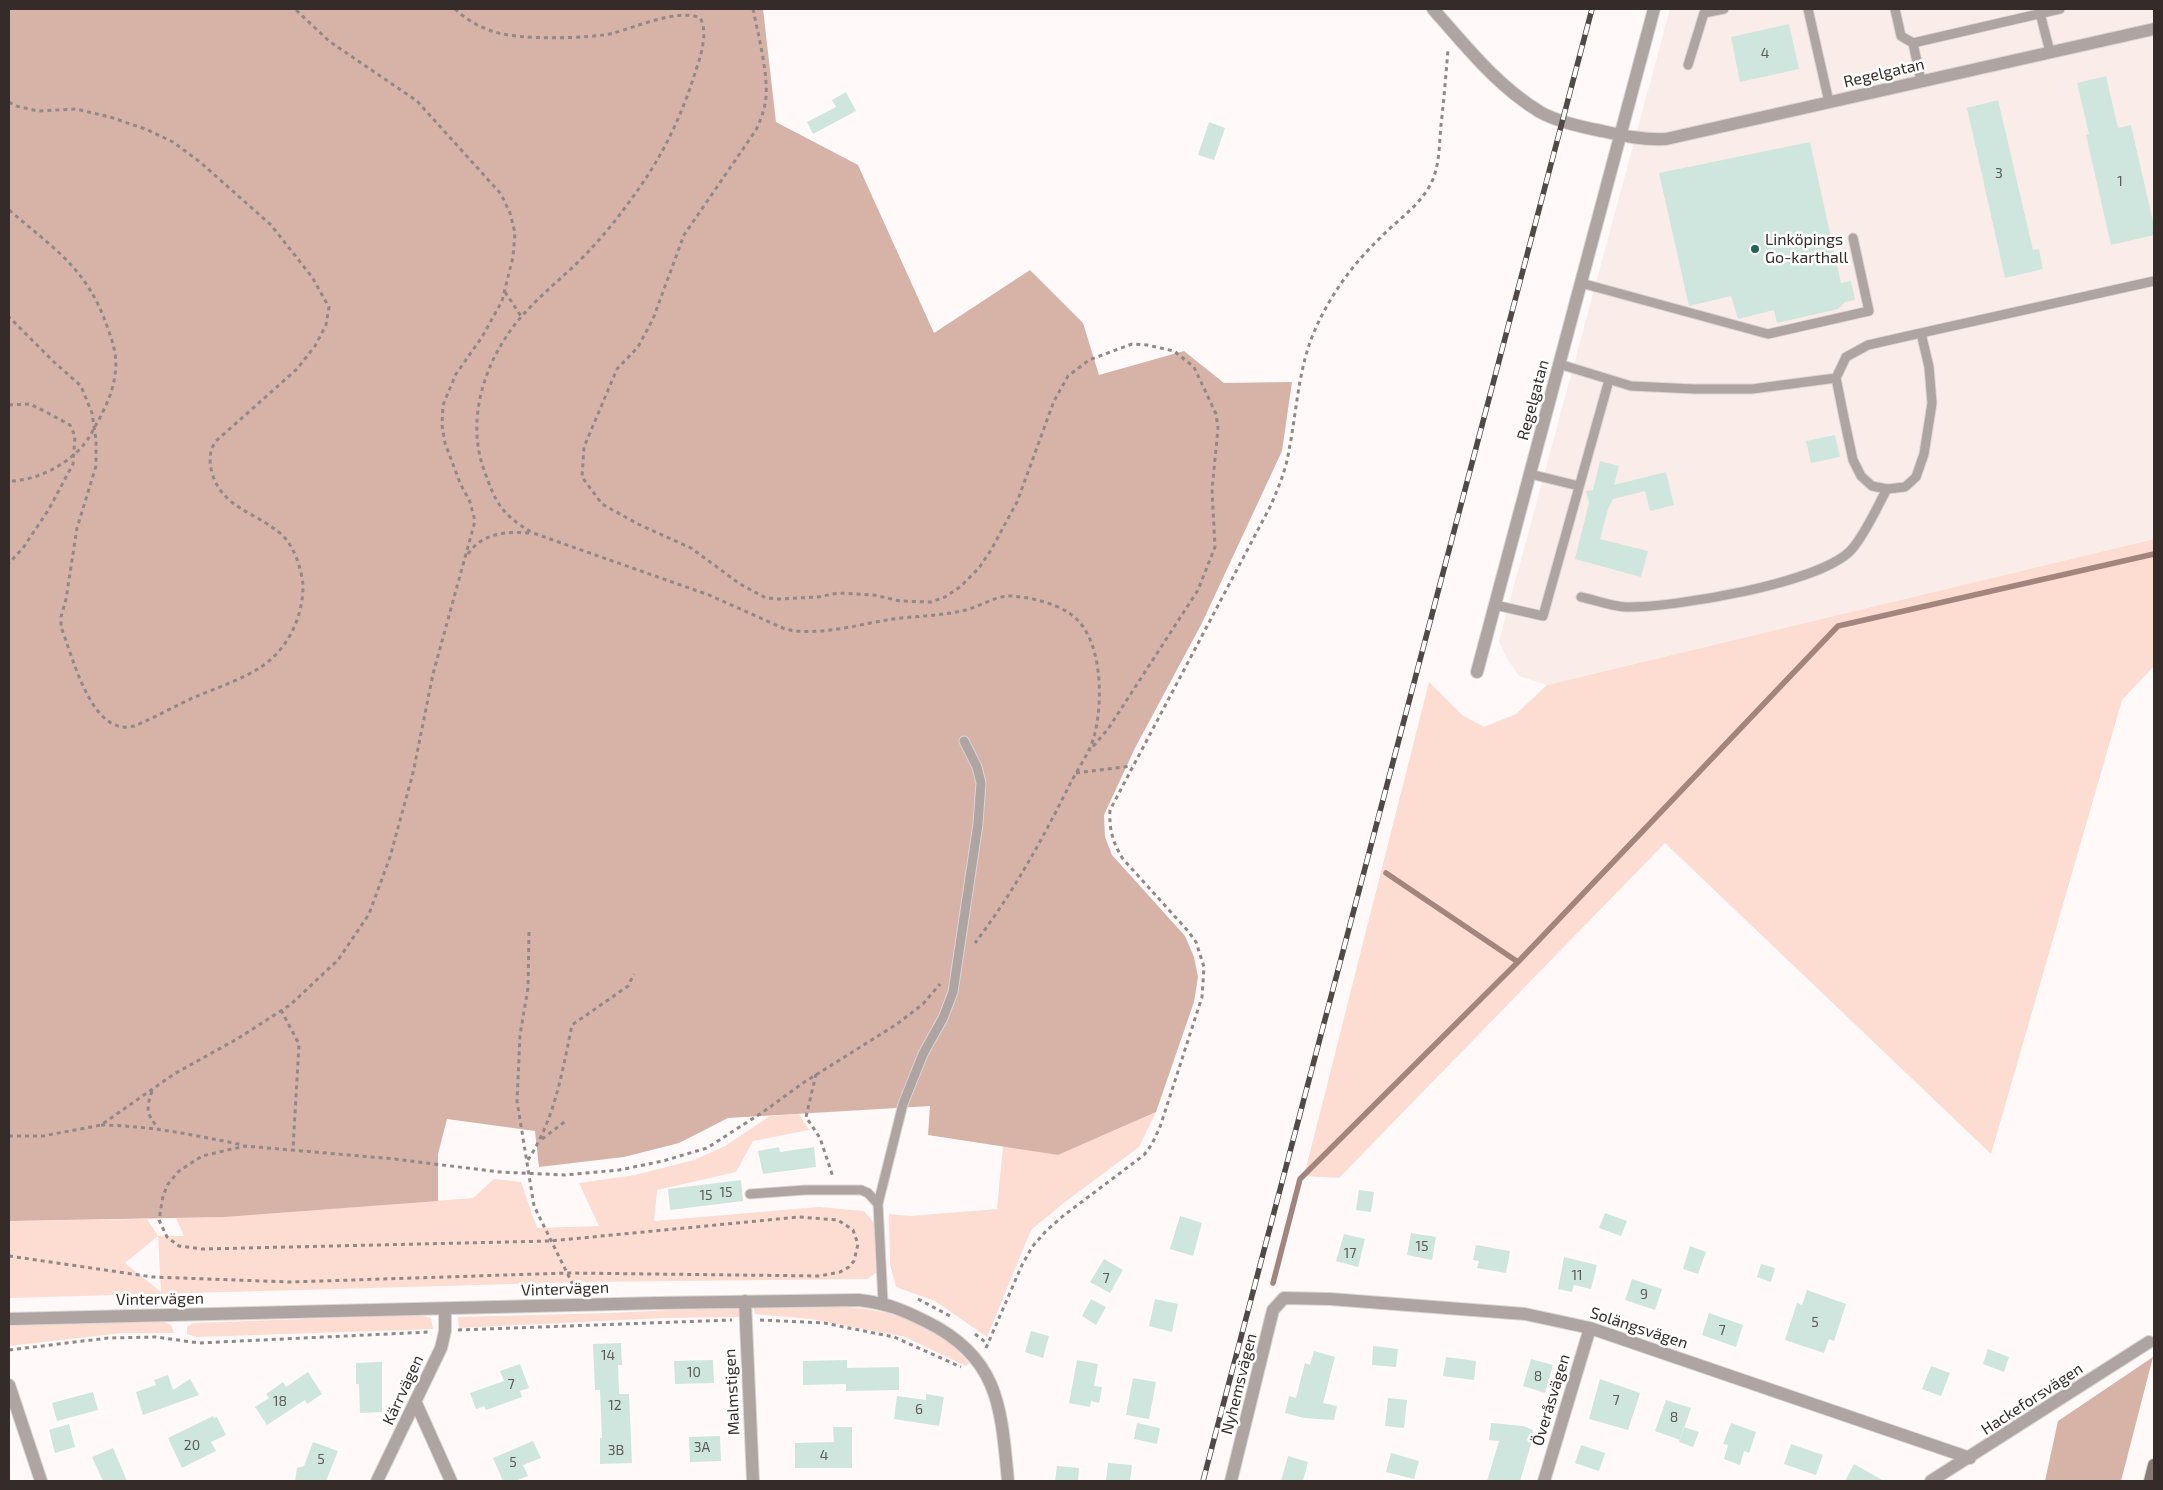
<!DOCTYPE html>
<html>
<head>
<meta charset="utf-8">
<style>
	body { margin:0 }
	#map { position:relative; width:2163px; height:1490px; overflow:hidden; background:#fffaf9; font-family:"Exo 2",sans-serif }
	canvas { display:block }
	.frame { position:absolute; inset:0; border:10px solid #352c29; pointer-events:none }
</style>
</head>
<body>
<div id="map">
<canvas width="2163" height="1490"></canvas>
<div class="frame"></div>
</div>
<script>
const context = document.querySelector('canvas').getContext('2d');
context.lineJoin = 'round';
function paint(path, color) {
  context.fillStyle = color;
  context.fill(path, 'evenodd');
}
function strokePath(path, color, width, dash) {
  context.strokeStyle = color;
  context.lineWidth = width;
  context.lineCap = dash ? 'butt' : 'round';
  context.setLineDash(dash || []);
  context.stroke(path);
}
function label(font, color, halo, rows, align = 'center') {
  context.font = font + ' "Exo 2",sans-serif';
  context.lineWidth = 5;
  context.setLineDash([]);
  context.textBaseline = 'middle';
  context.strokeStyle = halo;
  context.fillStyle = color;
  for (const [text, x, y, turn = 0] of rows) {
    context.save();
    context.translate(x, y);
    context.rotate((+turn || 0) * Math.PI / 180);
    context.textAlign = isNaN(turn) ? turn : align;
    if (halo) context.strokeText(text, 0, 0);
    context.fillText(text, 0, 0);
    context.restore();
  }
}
paint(new Path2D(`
	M1670 9H2154V539L1547 685 1519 676 1506 657 1499 641Z`), '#faede9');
paint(new Path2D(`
	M2154 539V666L2122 700 1991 1154 1665 843 1339 1178 1304 1176 1429 682 1462 715 1484 727 1516 714 1547 685Z
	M1156 1112 1139 1147 1065 1202 1031 1230 987 1337 935 1301 896 1287 890 1264 889 1214 910 1216 997 1209 1003 1146 1058 1155Z
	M799 1114 809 1130 753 1141 736 1172 657 1190 654 1221 819 1207 864 1211 874 1223 876 1273 867 1279 585 1282 9 1298V1221L147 1219 158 1236H184L176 1218 225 1217 473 1198 494 1179 521 1182 537 1228 599 1226 579 1183 635 1175 694 1160 725 1146 770 1116ZM158 1236 161 1291V1292L125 1263Z
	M753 1305C820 1307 895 1298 950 1343 957 1349 963 1356 969 1363L966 1366 905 1337 811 1319 755 1314Z
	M739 1307 741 1317 663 1318 459 1328 458 1317 609 1313Z
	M419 1315 431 1318 433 1329 197 1337 187 1334V1327L193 1323Z
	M164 1322 171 1325 174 1333H122L9 1346V1325Z`), '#fddcd2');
paint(new Path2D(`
	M9 9H763L776 122 858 165 934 333 1030 270 1083 323 1099 375 1184 351 1224 383 1292 382 1282 451 1202 623 1135 748 1104 815 1105 837 1112 855 1185 936 1194 957 1198 977 1194 1002 1156 1112 1058 1155 928 1135 930 1106 728 1118 679 1143 624 1157 539 1167 535 1131 447 1119 438 1154V1201L225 1217 9 1221Z
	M2153 1357 2121 1481H2045L2058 1421Z`), '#d7b2a7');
strokePath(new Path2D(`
	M1386 873 1518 962
	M1273 1283 1300 1179 1518 962 1838 626 2154 554`), '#a2867d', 5.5);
paint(new Path2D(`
	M1789 24 1799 69 1740 82 1731 37Z
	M2106 76 2118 128 2131 125 2154 226V235L2111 245 2086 135 2089 134 2077 83Z
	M846 92 856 111 813 134 807 122 836 107 832 100Z
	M1998 100 2033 250 2039 249 2043 269 2005 278 1967 108Z
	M1209 122 1225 128 1214 160 1198 155Z
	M1810 142 1841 283 1851 281 1855 300 1845 302 1838 309 1777 323 1774 310 1738 319 1731 296 1689 306 1659 173Z
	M1835 435 1840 457 1811 463 1806 441Z
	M1600 461 1619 466 1614 485 1666 472 1674 505 1650 511 1645 491 1613 499 1608 509 1600 539 1648 551 1641 577 1575 559 1589 503 1586 491 1593 490Z
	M779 1147 780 1152 814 1147 816 1167 763 1174 758 1151Z
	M741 1180 743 1201 670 1210 668 1189Z
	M1359 1190 1374 1192 1371 1212 1356 1210Z
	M1605 1213 1627 1221 1621 1236 1599 1228Z
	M1180 1216 1202 1223 1193 1256 1170 1249Z
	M1411 1233 1436 1237 1432 1260 1407 1255Z
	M1344 1234 1365 1239 1358 1267 1336 1261Z
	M1476 1245 1510 1251 1506 1273 1477 1268 1479 1261 1473 1260Z
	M1690 1246 1706 1252 1698 1274 1683 1269Z
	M1564 1257 1597 1265 1591 1289 1574 1285 1572 1292 1558 1289Z
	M1104 1259 1123 1270 1110 1293 1090 1282Z
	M1761 1264 1775 1268 1771 1282 1757 1277Z
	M1632 1279 1662 1289 1655 1310 1625 1300Z
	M1807 1290 1846 1304 1834 1341 1829 1339 1824 1353 1785 1340 1797 1303 1802 1305Z
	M1091 1299 1106 1307 1096 1325 1082 1316Z
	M1155 1299 1178 1304 1172 1332 1149 1326Z
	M1709 1313 1743 1325 1736 1347 1702 1335Z
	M1031 1331 1049 1336 1043 1358 1025 1352Z
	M621 1343 622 1365H618L619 1394H629L632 1463 600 1464V1438H602L600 1390H595L593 1344Z
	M1373 1346 1398 1349 1396 1367 1372 1365Z
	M1988 1349 2009 1357 2004 1372 1983 1364Z
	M1314 1351 1335 1357 1323 1403 1337 1406 1334 1420 1304 1418 1285 1413 1289 1396 1296 1398 1305 1363 1310 1365Z
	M1446 1357 1476 1361 1474 1380 1443 1376Z
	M1531 1359 1553 1365 1545 1393 1523 1386Z
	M713 1360 714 1383 675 1384 674 1361Z
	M847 1360V1368L899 1367V1390L846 1391V1384L803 1385V1361Z
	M1077 1360 1098 1364 1094 1386 1102 1387 1099 1403 1091 1401 1090 1407 1069 1403Z
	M382 1362V1412L360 1413 359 1384H356V1363Z
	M520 1364 529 1388 520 1391 522 1397 486 1410 484 1406 476 1409 470 1393 504 1381 500 1371Z
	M1931 1366 1950 1373 1941 1396 1922 1389Z
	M308 1372 322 1394 307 1404 305 1400 267 1425 255 1407 269 1398 266 1394 283 1382 286 1387Z
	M168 1375 173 1390 190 1379 199 1395 143 1415 136 1392 156 1385 154 1380Z
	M1133 1378 1156 1382 1149 1419 1126 1415Z
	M1600 1379 1640 1393 1628 1430 1589 1419Z
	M93 1392 98 1410 57 1421 52 1403Z
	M926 1394 944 1397 939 1426 894 1419 897 1396 926 1400Z
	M1388 1398 1407 1400 1404 1428 1385 1426Z
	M1666 1400 1691 1408 1680 1440 1655 1431Z
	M213 1416 214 1418 217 1417 226 1435 211 1442 216 1451 182 1468 168 1438Z
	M1137 1423 1160 1428 1157 1444 1134 1439Z
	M1491 1423 1523 1426 1533 1430 1532 1441 1520 1481H1487L1499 1441 1489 1440Z
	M1731 1423 1756 1432 1749 1453 1744 1451 1740 1465 1724 1459 1728 1445 1723 1444Z
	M69 1424 75 1447 55 1453 49 1430Z
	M833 1427H852V1468H795V1443L834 1442Z
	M1684 1427 1699 1432 1693 1447 1679 1442Z
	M720 1436 721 1461 690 1462 689 1437Z
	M533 1441 541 1458 523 1465 528 1476 515 1481H503L493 1458Z
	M313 1442 338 1451 326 1481H295L297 1468 304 1466Z
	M1791 1444 1823 1455 1816 1475 1784 1464Z
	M1581 1445 1605 1453 1599 1471 1575 1463Z
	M113 1448 127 1481H103L92 1457Z
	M1391 1453 1419 1461 1414 1479 1386 1472Z
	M1288 1456 1308 1462 1303 1481H1281Z
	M1108 1463 1132 1465 1130 1481H1106Z
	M1854 1464 1884 1481H1845Z
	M1057 1466 1079 1468 1078 1481H1055Z`), '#cee6de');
const lane = new Path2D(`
	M1808 9 1829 102
	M1895 9 1901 36 1913 43 2060 9
	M2040 13 2050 52
	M1913 43 1921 81
	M1688 65 1704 13 1724 9
	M1581 283 1768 334 1869 311 1853 238
	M1921 333 1929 367 1932 403 1924 454 1916 477 1905 487 1887 489 1872 486 1861 476 1853 460 1844 418 1836 378 1846 357 1868 345 1921 333 2154 281
	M1559 364 1631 386 1694 389H1752L1836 378
	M1530 474 1579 486
	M1581 597C1595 600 1611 606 1626 607 1672 608 1823 583 1852 549 1866 533 1877 507 1887 489
	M1495 605 1543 616 1609 380
	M750 1194 805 1190H861L868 1193 878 1204
	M883 1302 878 1204 903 1104 923 1054 943 1018 953 992 978 824 980 796 981 783 977 767 964 741`);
const street = new Path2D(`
	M1433 9C1466 46 1497 86 1540 112 1558 122 1581 127 1602 131 1624 136 1643 140 1666 139L2154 29
	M1477 672 1654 9
	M745 1301 753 1481
	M9 1319 657 1303 859 1300C889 1304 901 1309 927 1322 1000 1358 1001 1409 1008 1481
	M9 1385 41 1481
	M416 1403 451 1481
	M377 1481 441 1348 445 1331V1309
	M1231 1481 1273 1310 1284 1298 1330 1299 1525 1314 1590 1328 1970 1458
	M1544 1481 1590 1328
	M1931 1481 2149 1342`);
const secondary = new Path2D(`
	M2150 1481 2154 1465`);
strokePath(lane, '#dbd5d4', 11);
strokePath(street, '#dbd5d4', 14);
strokePath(secondary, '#dbd5d4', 14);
strokePath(new Path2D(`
	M455 9C465 19 481 28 495 32 518 40 590 39 614 33 635 27 680 8 700 18 709 32 700 58 695 73 682 115 663 155 637 191 622 213 605 234 587 253 566 275 542 293 522 316 486 357 465 417 484 470 496 504 502 515 533 533L709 595 785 629C819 637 859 624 893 619 916 616 939 616 961 611 978 608 994 596 1011 596 1030 597 1054 603 1069 613 1103 635 1103 699 1095 733 1091 751 1078 768 1070 784 1042 840 1013 893 975 943
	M753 9C758 34 768 72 766 97 765 109 761 119 756 130L684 235 653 319 638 347 617 369 584 447 582 477 602 504 638 524 691 548 740 584 766 598 779 599 818 597 838 593 874 595 900 601 931 602 945 597 960 587 979 568 991 550 1017 502 1054 401 1068 376 1089 360 1132 344 1147 345 1174 351 1194 367 1216 414 1218 428 1212 490 1215 547 1198 590 1108 729 1089 751
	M9 102 16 106 38 111 76 109 110 117 148 130 173 142 200 162 271 225 312 277 329 307 326 325 315 346 297 369 216 441C209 451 209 461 212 473 223 509 256 512 281 534 294 545 302 570 303 586 303 617 288 649 261 667 243 679 216 688 195 697 174 706 155 718 134 726 129 727 123 728 118 726 87 717 72 655 61 627V617L66 599 77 528 96 466V440L92 413 81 386 54 362 9 317
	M9 210C54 249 86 267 107 326 113 342 118 358 115 374 113 395 101 416 91 434 76 461 39 481 9 481
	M505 292 521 316
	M9 405 30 404 46 412 70 425 75 436 73 464 49 509 23 548 9 563
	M468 554C482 533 507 531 530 533
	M1076 773 1132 766
	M529 932 528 988 520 1035 517 1101 534 1206 576 1291
	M281 1010 299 1044 293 1149
	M816 1074 806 1117 820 1138 833 1177
	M152 1091C146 1109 146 1113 158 1128
	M101 1125C152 1126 194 1135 243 1145
	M9 1136H43L101 1125 174 1074 237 1039 290 1005 338 960 369 914 390 857 413 773 433 674 475 521 470 502 460 483 445 443 442 425 443 405 456 374 482 337 502 301 513 257 515 233 510 213 501 194 417 101 329 41 295 9
	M542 1139 567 1120
	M528 1160C555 1118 562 1073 572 1025L628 986 634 974
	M9 1256 153 1277 290 1282 568 1273 820 1276 840 1272 849 1267 854 1261 858 1244 853 1230 838 1220 799 1217 550 1241 202 1249 179 1246 167 1237 159 1220 163 1196 168 1184 179 1171 202 1156 245 1146 395 1159 499 1172 565 1175 619 1170 663 1161 707 1148 763 1112 803 1083 897 1024 923 1004 940 984
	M918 1299 952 1317
	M760 1320 824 1323 894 1337 961 1367
	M458 1330 732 1320
	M975 1334 988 1344
	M986 1348 1022 1265 1032 1247 1046 1231 1063 1216 1144 1155 1152 1144 1160 1127 1202 997 1204 967 1196 942 1188 931 1123 859C1113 843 1109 830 1110 810L1270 507C1278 489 1286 470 1289 450 1297 410 1298 370 1314 332 1329 297 1352 265 1379 239 1396 221 1416 209 1429 187 1440 169 1439 145 1441 125 1444 99 1446 74 1448 49
	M9 1350 108 1338 156 1337 199 1343 429 1332`), '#918987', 3, [4, 4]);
strokePath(lane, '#aea4a1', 9);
strokePath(street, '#aea4a1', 12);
strokePath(secondary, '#897a76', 12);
const rail = new Path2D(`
	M1203 1481 1592 9`);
strokePath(rail, '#514946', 5.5);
strokePath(rail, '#fff', 4, [11]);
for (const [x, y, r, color] of [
	[1755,249,5,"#236453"]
]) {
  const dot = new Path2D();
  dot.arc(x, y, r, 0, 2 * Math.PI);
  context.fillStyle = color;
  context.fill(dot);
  strokePath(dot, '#fff', 2);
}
label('14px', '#5b5a56', null, [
	["4",1765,53],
	["3",1999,173],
	["1",2120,181],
	["15",726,1192],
	["15",706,1195],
	["15",1422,1246],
	["17",1350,1253],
	["11",1577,1275],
	["7",1106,1278],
	["9",1644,1294],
	["5",1815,1322],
	["7",1722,1330],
	["14",608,1355],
	["10",694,1372],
	["8",1538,1376],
	["7",511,1384],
	["7",1616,1400],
	["18",280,1401],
	["12",615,1405],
	["6",919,1409],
	["8",1674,1417],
	["20",192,1445],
	["3A",702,1447],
	["3B",616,1450],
	["4",824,1455],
	["5",321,1459],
	["5",513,1462]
]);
label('16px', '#352c29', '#fff', [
	["Regelgatan",1884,73,-13],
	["Regelgatan",1533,400,-75],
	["Vintervägen",565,1289,-2],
	["Vintervägen",160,1299,-1],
	["Solängsvägen",1639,1328,18],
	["Nyhemsvägen",1239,1384,-76],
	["Kärrvägen",403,1390,-65],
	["Malmstigen",732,1392,-93],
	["Hackeforsvägen",2032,1399,-33],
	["Överåsvägen",1551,1400,-73]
]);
label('16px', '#352c29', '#fff', [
	["Linköpings",1765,240],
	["Go-karthall",1765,258]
], 'left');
</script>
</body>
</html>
